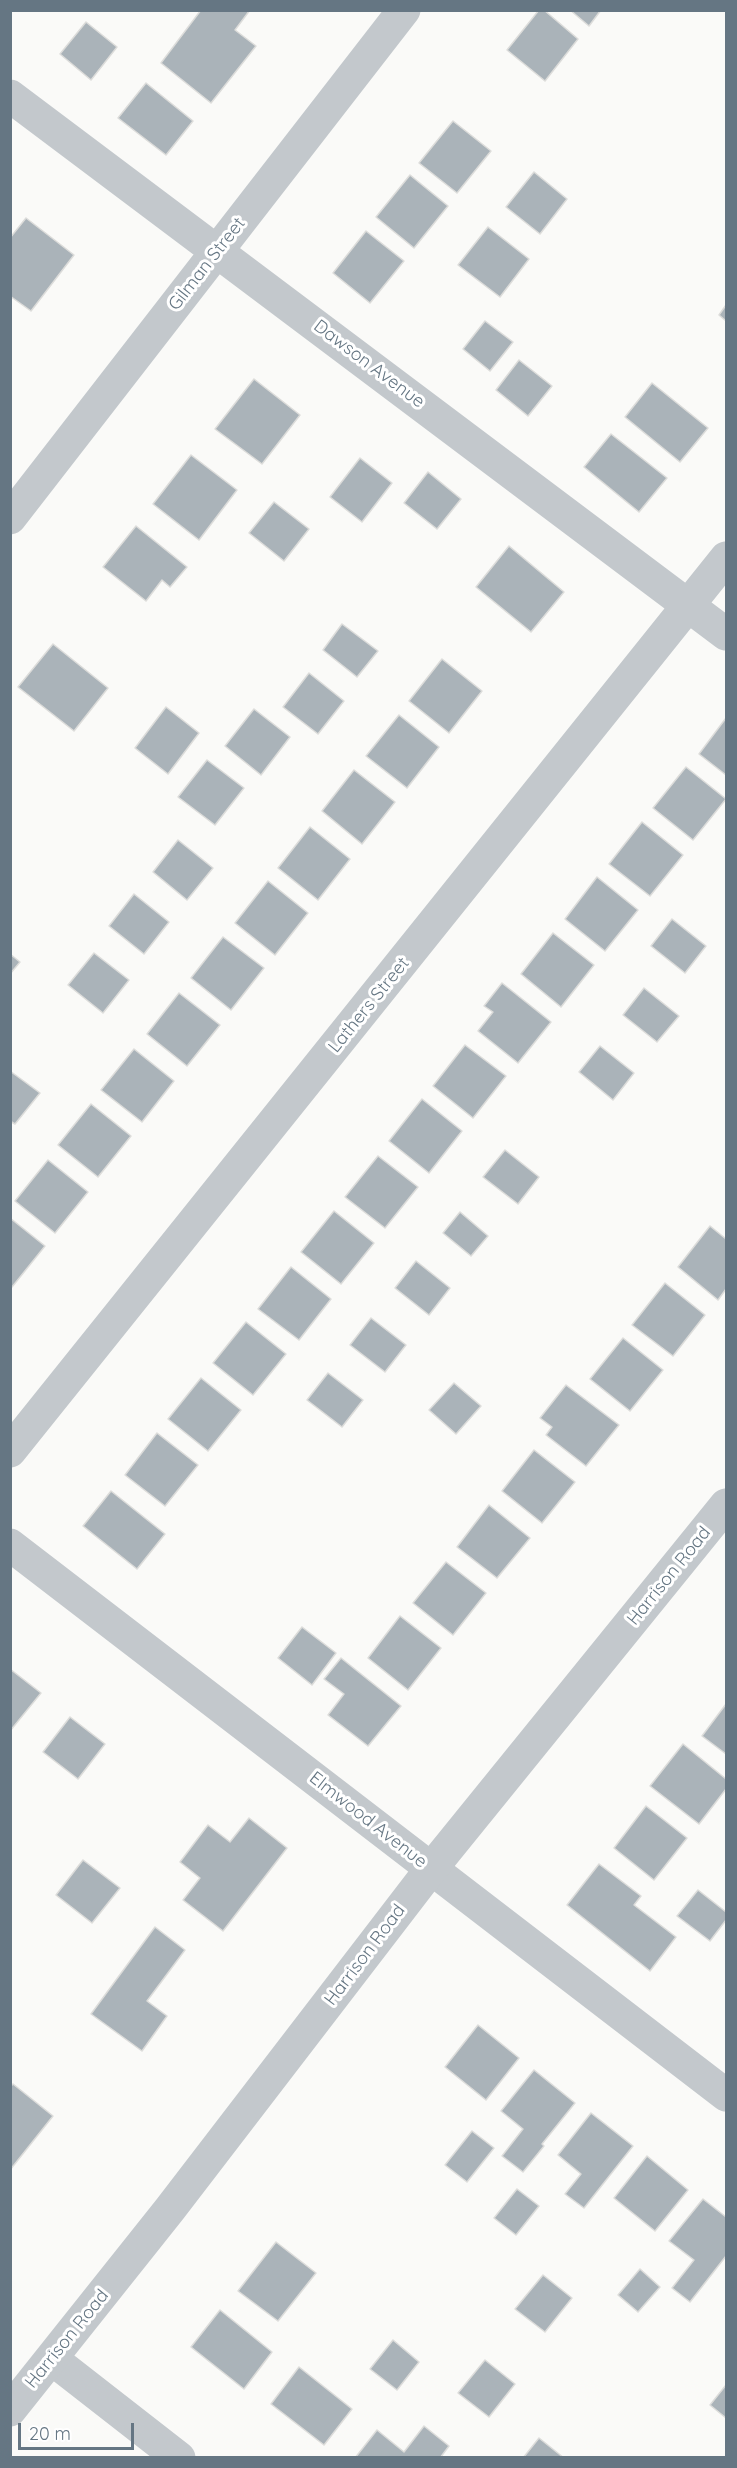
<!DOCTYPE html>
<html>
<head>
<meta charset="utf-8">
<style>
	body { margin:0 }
	#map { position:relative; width:737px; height:2468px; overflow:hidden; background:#fafaf8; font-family:Quicksand,sans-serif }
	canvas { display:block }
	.frame { position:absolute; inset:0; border:12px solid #657683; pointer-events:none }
	.scale { position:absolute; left:18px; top:2423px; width:116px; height:27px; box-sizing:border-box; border:3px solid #657683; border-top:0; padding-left:8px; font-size:18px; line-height:21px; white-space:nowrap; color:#657683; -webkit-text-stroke:4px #fff; paint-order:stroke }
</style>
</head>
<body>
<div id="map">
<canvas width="737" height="2468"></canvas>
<div class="frame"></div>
<div class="scale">20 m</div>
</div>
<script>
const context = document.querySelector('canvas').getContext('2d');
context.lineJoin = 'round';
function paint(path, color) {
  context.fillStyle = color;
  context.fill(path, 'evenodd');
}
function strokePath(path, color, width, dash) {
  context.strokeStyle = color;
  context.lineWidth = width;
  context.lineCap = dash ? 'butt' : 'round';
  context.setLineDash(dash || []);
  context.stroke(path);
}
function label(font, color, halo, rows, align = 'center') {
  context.font = font + ' Quicksand,sans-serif';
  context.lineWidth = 6;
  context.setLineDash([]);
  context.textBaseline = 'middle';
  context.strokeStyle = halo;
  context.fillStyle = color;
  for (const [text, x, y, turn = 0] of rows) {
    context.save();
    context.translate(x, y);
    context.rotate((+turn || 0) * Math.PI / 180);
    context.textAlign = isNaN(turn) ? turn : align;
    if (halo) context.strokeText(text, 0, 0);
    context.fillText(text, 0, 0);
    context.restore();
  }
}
const building = new Path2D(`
	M201 10H250L235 30 256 46 211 103 161 63Z
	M539 10H544L578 39 545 81 507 50Z
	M570 10H601L589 26Z
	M86 22 117 47 91 80 60 54Z
	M146 83 193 121 166 155 118 118Z
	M453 121 491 151 457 193 419 163Z
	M534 172 567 199 540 234 506 207Z
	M410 175 448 206 414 248 376 217Z
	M26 218 74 255 31 311 10 296V238Z
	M488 227 529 259 500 297 458 265Z
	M366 231 404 261 370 303 333 273Z
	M726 305V321L719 315Z
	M485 321 513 342 490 371 463 349Z
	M519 360 552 386 528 416 496 390Z
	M254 379 300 415 262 464 215 429Z
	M652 383 708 428 680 462 625 417Z
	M611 434 667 478 639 512 584 467Z
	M191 455 237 490 199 540 153 504Z
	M360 458 392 483 362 522 330 497Z
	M428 472 461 499 437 529 404 503Z
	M274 502 309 529 284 561 249 533Z
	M136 526 187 567 170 587 162 580 146 601 103 567Z
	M509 546 564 592 531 632 476 587Z
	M342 624 378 651 357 677 323 650Z
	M53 644 108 688 74 731 18 687Z
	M442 659 482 691 449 733 409 701Z
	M309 673 344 701 318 734 283 707Z
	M166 707 199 733 168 774 135 748Z
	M254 709 290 737 261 775 225 746Z
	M399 715 439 747 407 788 366 756Z
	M726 718V775L699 754Z
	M207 760 244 788 215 825 178 797Z
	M686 767 726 799 693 840 653 808Z
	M354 770 395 802 362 844 322 811Z
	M642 822 683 855 650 896 609 864Z
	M310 827 350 859 318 900 278 868Z
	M178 840 213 868 187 900 153 872Z
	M597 877 638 910 605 951 565 919Z
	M268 881 308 913 275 955 235 923Z
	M134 894 169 922 144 954 109 926Z
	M672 919 706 946 685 973 651 946Z
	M553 933 594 965 561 1007 521 974Z
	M223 937 264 968 231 1010 191 978Z
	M94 953 129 980 103 1013 68 985Z
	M10 954 20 962 10 974Z
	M502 983 551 1022 518 1063 478 1031 493 1012 484 1006Z
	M644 988 679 1016 657 1042 623 1015Z
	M179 993 220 1025 187 1066 147 1034Z
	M465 1045 506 1076 473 1118 433 1086Z
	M600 1046 634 1073 613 1100 579 1072Z
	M134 1049 174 1081 142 1122 101 1090Z
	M10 1071 40 1093 15 1124 10 1121Z
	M422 1099 462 1131 429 1173 389 1141Z
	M91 1104 131 1136 98 1177 58 1145Z
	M505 1150 539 1177 518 1204 483 1177Z
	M378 1156 418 1187 385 1228 345 1197Z
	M48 1160 88 1192 55 1233 15 1201Z
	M334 1211 374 1243 341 1284 301 1252Z
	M460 1212 488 1236 471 1256 443 1233Z
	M10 1218 45 1246 12 1287 10 1286Z
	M710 1226 726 1239V1289L718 1300 678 1267Z
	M416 1261 450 1288 429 1315 395 1288Z
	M291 1267 331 1299 299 1340 258 1309Z
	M665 1283 705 1315 673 1356 632 1325Z
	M371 1318 406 1345 385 1372 350 1345Z
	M246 1322 286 1354 253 1395 213 1363Z
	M623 1338 663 1370 630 1411 590 1379Z
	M328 1373 363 1400 342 1427 307 1400Z
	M201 1378 241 1410 208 1451 168 1419Z
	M454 1383 481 1406 456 1434 429 1410Z
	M566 1385 619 1425 586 1466 546 1435 552 1427 540 1418Z
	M157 1433 198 1465 165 1506 125 1475Z
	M534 1450 575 1482 542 1523 502 1491Z
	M111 1491 165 1534 137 1569 83 1526Z
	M489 1505 530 1538 497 1578 457 1547Z
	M446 1562 486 1593 453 1635 413 1603Z
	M400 1616 441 1648 408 1690 368 1658Z
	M302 1627 336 1653 312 1685 278 1658Z
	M341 1658 401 1706 368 1746 328 1715 344 1694 324 1679Z
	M10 1669 41 1693 10 1731Z
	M726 1704V1754L702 1736Z
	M70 1717 105 1744 78 1779 43 1752Z
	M683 1744 726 1779V1789L699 1824 650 1786Z
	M646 1806 687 1838 654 1880 614 1848Z
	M249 1818 287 1848 223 1931 183 1900 200 1878 180 1862 208 1825 230 1842Z
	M83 1860 120 1888 92 1923 56 1895Z
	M599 1864 641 1896 634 1905 676 1937 650 1971 567 1905Z
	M698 1890 726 1912V1920L710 1941 677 1916Z
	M155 1927 185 1950 147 2001 167 2016 142 2051 91 2014Z
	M478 2025 519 2058 486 2100 445 2067Z
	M534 2070 575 2103 542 2144 544 2146 523 2172 502 2156 523 2129 501 2111Z
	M13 2084 53 2116 10 2170V2087Z
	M591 2113 633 2146 584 2208 565 2194 581 2174 558 2155Z
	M472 2131 494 2148 467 2182 445 2165Z
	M647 2156 688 2190 655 2231 614 2198Z
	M517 2189 539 2206 516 2235 494 2218Z
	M703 2199 726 2217V2256L690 2302 672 2288 694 2260 669 2241Z
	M276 2242 316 2273 278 2321 238 2291Z
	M640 2269 660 2287 638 2312 618 2295Z
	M543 2275 572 2298 545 2332 515 2309Z
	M220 2310 272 2352 244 2389 191 2347Z
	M393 2340 419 2362 397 2390 370 2369Z
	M485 2360 515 2384 489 2417 458 2393Z
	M299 2367 352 2409 324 2445 271 2404Z
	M726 2385V2418L710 2405Z
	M424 2426 449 2446 440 2458H355L377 2430 404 2452Z
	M539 2438 564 2458H523Z`);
paint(building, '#aab3b9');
strokePath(building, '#dcdcda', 1.5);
strokePath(new Path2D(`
	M10 96 726 634
	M10 518 404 10
	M10 1451 726 558
	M10 1545 726 2095
	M52 2359 179 2458`), '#c3c8cc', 33);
strokePath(new Path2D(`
	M10 2410 170 2209 431 1869 726 1505`), '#c3c8cc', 33);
label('18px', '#657683', '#fff', [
	["Gilman Street",207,264,-52],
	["Dawson Avenue",369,364,37],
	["Lathers Street",369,1005,-51],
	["Harrison Road",669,1576,-51],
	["Elmwood Avenue",368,1820,38],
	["Harrison Road",365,1955,-53],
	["Harrison Road",67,2339,-51]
]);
</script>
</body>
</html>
